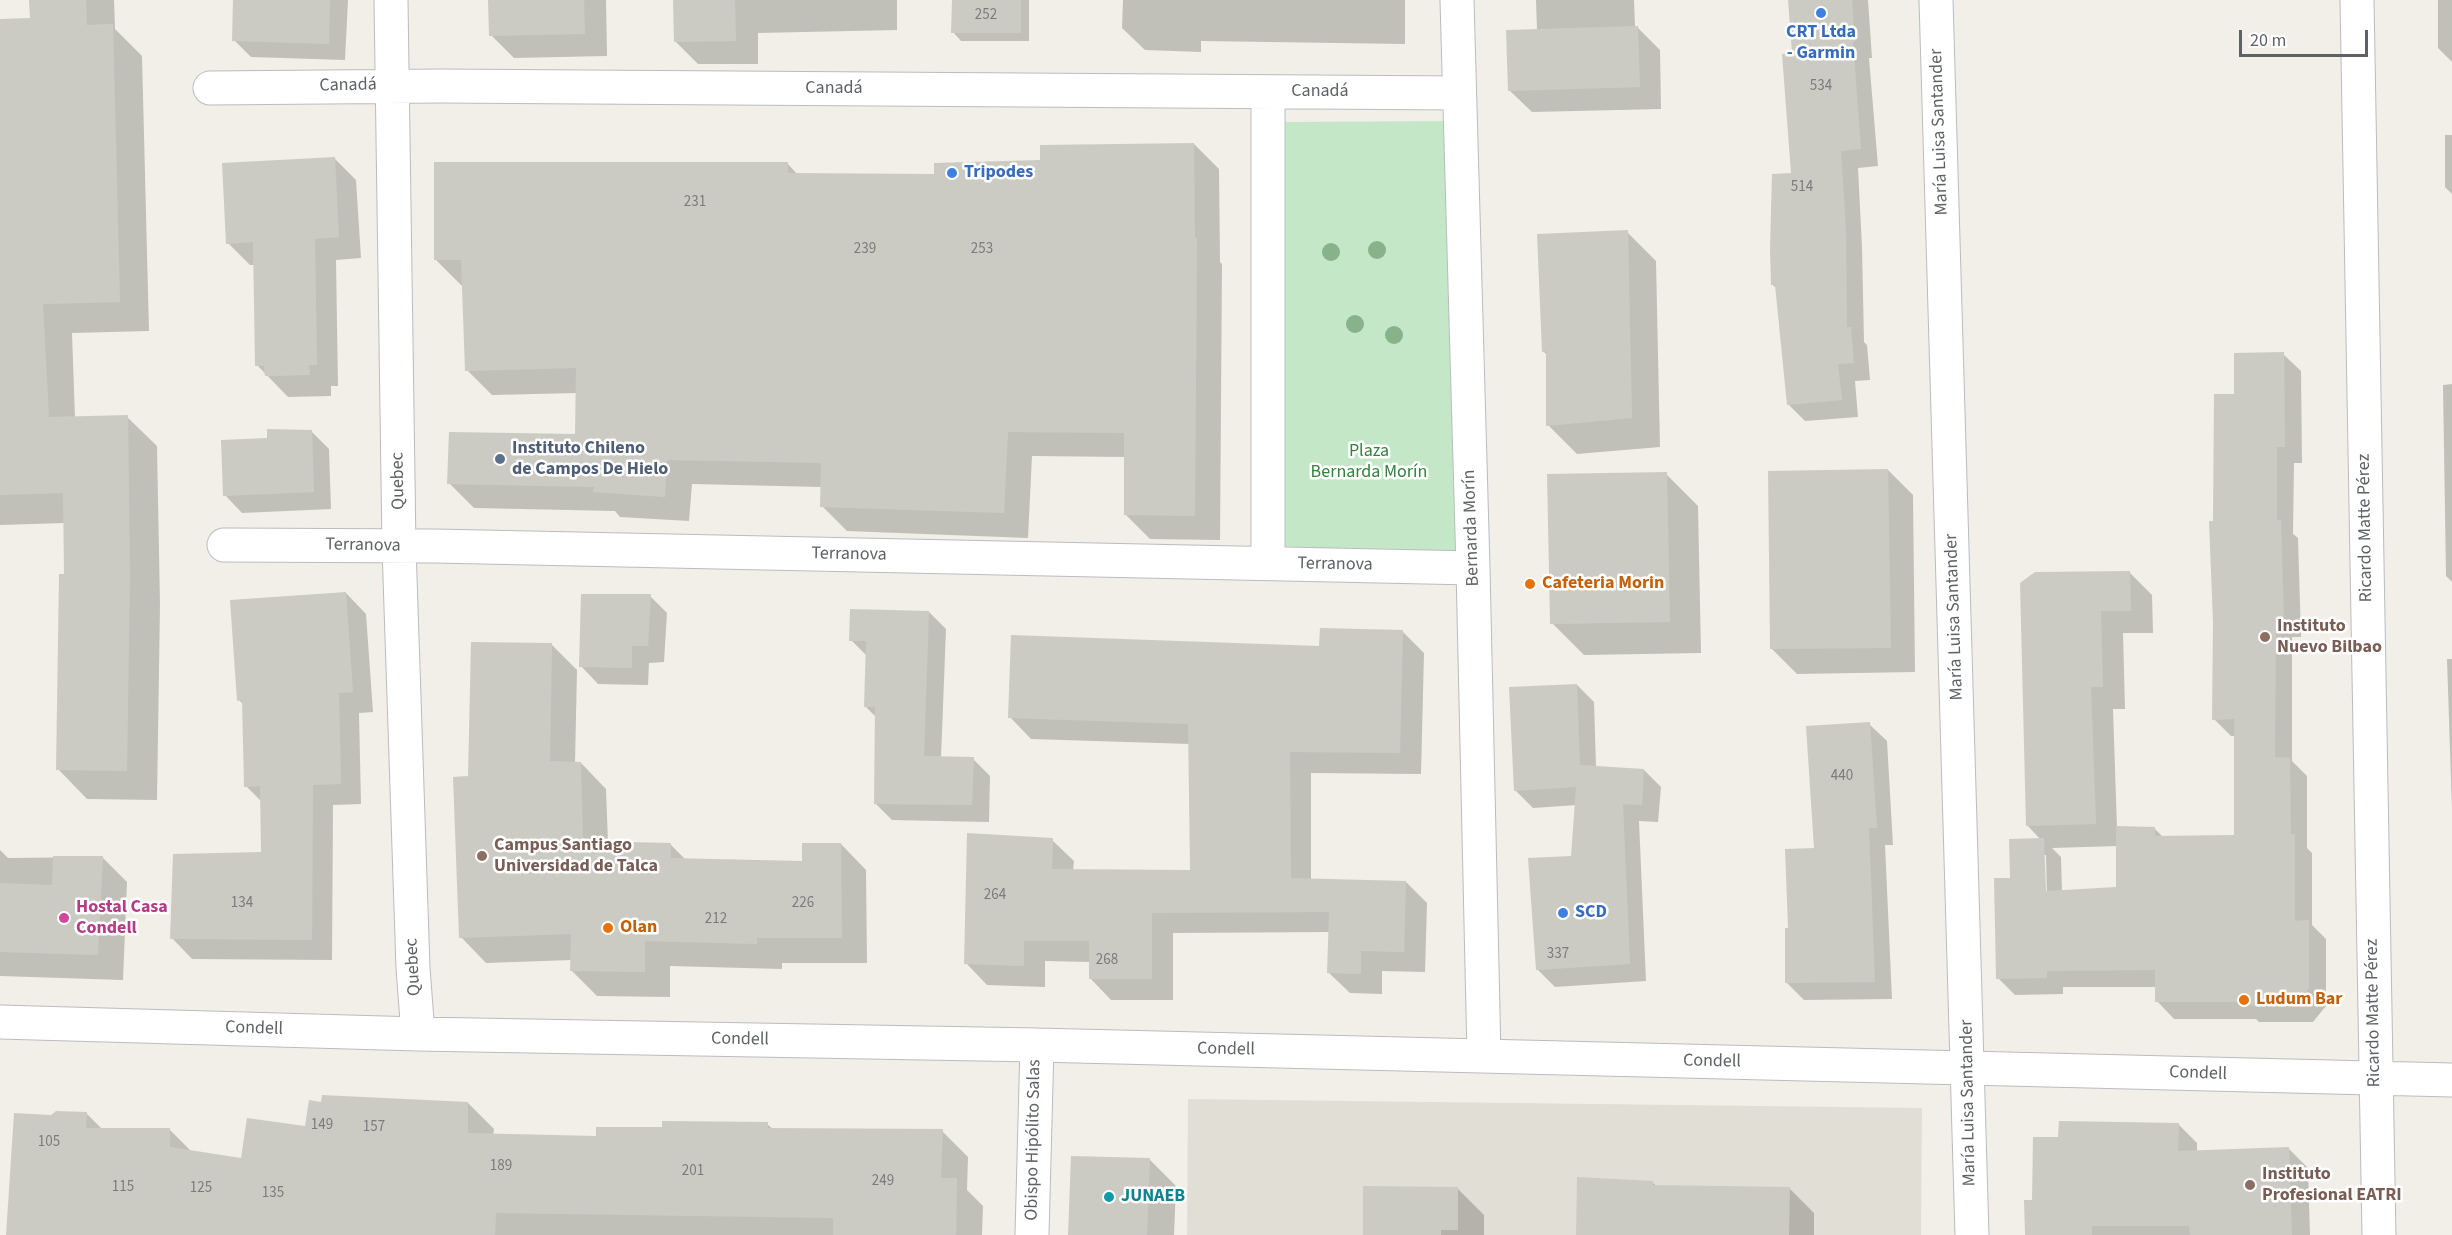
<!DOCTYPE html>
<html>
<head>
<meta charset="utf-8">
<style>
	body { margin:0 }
	#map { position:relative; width:2452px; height:1235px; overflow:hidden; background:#f1efe7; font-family:"Source Sans 3",sans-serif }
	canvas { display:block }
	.scale { position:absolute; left:2239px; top:30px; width:129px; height:27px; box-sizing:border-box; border:3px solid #5e6267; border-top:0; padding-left:8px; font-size:18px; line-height:21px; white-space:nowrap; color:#5e6267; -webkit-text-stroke:4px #fff; paint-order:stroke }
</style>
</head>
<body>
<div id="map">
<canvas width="2452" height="1235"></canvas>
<div class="scale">20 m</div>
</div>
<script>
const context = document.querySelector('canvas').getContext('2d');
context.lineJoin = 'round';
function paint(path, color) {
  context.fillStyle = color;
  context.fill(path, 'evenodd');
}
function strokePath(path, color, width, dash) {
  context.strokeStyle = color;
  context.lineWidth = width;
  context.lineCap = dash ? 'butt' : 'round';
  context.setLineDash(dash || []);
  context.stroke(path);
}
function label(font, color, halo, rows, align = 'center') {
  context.font = font + ' "Source Sans 3",sans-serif';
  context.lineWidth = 5;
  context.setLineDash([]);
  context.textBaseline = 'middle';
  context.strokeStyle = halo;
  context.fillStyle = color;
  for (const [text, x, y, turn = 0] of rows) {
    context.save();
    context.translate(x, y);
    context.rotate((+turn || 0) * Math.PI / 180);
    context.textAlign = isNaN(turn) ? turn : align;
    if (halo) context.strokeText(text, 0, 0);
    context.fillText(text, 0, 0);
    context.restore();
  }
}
paint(new Path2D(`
	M1188 1099 1922 1108 1921 1235H1187Z`), '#e1dfd5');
paint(new Path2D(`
	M1452 121 1458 552 1281 549 1282 122Z`), '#c4e8c7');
paint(new Path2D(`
	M31 0H114L115 29 142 56 149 331 72 333 75 418 127 417 157 446 160 605 157 800 87 799 58 769 66 575 65 523 0 525V20H32Z
	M235 0H348L345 60 251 57 234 40Z
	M490 0H606L607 56 514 58 491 35Z
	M674 0H897V30L758 33V64H698L675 41Z
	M953 0H1029V41H961L953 32Z
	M1123 0H1405V44L1201 41V52L1145 50 1122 28Z
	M1536 0H1634L1635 28H1638L1660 50 1661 109 1532 112 1509 90 1537 30Z
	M1790 0H1868L1872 58H1869L1878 166 1858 168 1862 247 1864 342 1867 345 1870 380 1855 381 1858 417 1805 421 1788 404 1777 289 1772 284 1792 175 1793 55Z
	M2438 0H2452V62L2438 48Z
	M2445 135H2452V194L2445 187Z
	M1194 144 1219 169 1220 262 1222 264 1220 540 1150 539 1125 514 1126 457 1032 456 1028 538 847 531 822 506V487L692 484 689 521 620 517 615 511 474 508 449 483 577 436V393L492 395 467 370 464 285H461L436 260 787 163 798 175H936Z
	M334 158 356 180 361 258 336 260 338 386H331V396L288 397 257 365 255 265H250L228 243Z
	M1627 232 1656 261 1660 447 1577 454 1548 425 1547 355 1543 351Z
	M2283 354 2301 371 2302 463H2294L2293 534 2298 538 2301 637H2292V761L2307 776V848L2312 853V925L2326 939V1006L2313 1022H2259L2256 1019H2174L2157 1001V987H2063V994L2015 995 1998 978 2011 879 2041 840 2027 825 2021 583 2129 572 2152 595 2153 633H2123L2125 709H2113L2117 828H2154L2163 837 2236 836V736H2231L2214 719V522L2236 395ZM2118 846 2117 889 2062 891 2061 857 2052 848ZM2043 855H2046L2047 898H2044Z
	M2452 384V582L2446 576 2443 385Z
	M311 431 329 449 331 509 242 513 225 495 269 440Z
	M1888 470 1913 495 1915 672 1797 674 1772 649Z
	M1666 474 1698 506 1701 653 1584 655 1552 623Z
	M346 593 366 614 373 712 359 713 361 804 333 805 332 960 192 959 172 938 262 853V802L246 786 244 705 239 700Z
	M650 596 667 613 664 662 649 663 648 685 598 684 581 666Z
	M929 612 946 629 941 758 973 759 990 776 989 822 892 820 875 803 876 717 865 706 867 656 851 640Z
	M1403 632 1424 653 1421 774 1311 773V880L1406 882 1427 903 1425 972 1382 971V994L1350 993 1328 972 1330 932 1173 933V1000H1111L1090 978V962L1045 961V987L987 985 966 963 1052 840 1074 861 1073 871H1191L1190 744 1031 739 1010 717 1321 647Z
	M551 644 577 670 575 763H581L606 789 608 843 671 845 686 860 803 863 841 844 866 870 867 963H782V969L670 966V997L597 996 571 970 572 960 486 963 461 937 470 777Z
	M2447 659H2452V810Z
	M1577 685 1594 702 1596 767 1644 770 1661 787 1658 822 1639 821 1646 981 1555 987 1537 969 1573 857 1577 805 1533 808 1516 791Z
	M1869 724 1887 741 1893 845H1885L1892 999 1804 1000 1787 983 1816 850Z
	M0 850 8 858 102 857 127 882 123 980 0 976Z
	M322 1103H468L494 1129 493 1135 597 1138 663 1129 767 1124 774 1130 942 1131 968 1157 967 1190 983 1206 982 1235H7L52 1116 86 1113 102 1129 170 1130 192 1152 243 1159 306 1128Z
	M2178 1124 2197 1143V1152L2289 1149 2308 1168 2310 1235H2026L2033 1201 2060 1138Z
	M1150 1160 1176 1186 1174 1235H1070Z
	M1652 1182 1657 1187 1789 1188 1814 1213V1235H1578Z
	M1458 1189 1484 1215V1235H1364Z`), '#0003');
paint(new Path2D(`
	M29 0H86L87 25 113 24 120 302 43 304 49 417 128 415 130 575 127 771 56 770 59 574H64L63 493 0 495V19L30 18Z
	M233 0H330L329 44 232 41Z
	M488 0H584L585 34 489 36Z
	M673 0H735L736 41 674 42Z
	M952 0H1021V33H951Z
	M1788 0H1852L1855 42H1853L1861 149 1841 151 1846 229 1847 327H1851L1854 363 1838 364 1842 400 1787 405 1775 285H1771L1770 249 1772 174 1791 173 1782 54 1792 53Z
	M1638 26 1640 87 1508 91 1506 30Z
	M1194 143 1195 238H1197L1195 516 1124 515V433L1008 432 1004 513 820 507 821 463 667 460 665 497 593 492 594 487 447 484 449 432 575 434 576 368 465 371 461 260H434V162H788V173L934 174V163L1040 160V145Z
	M335 157 339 237 315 239 317 365H309L310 375 265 376 264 366H255L253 242 226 244 222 163Z
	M1628 230 1632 418 1546 426V351L1542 352 1537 234Z
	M2284 352 2285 447H2277V520H2281L2284 620H2276L2275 757 2290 758 2291 834H2295V921L2309 920V988L2296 1006 2240 1005V1002H2155V970L2047 971V978L1996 979 1994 878H2010L2009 839 2044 838 2046 891 2116 887V826L2155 827V836L2234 835V719L2212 720 2213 622 2209 521H2213L2214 394H2234V353Z
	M267 429 312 430 314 492 223 496 221 440 267 438Z
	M1888 469 1891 648 1770 649 1768 471Z
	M1667 472 1670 622 1550 624 1547 474Z
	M2130 571 2131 611H2101L2103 687H2091L2096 824 2026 826 2020 583 2035 572Z
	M346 592 353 692 339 693 341 784 313 785 312 940 170 939 173 854 261 852 260 786 244 787 242 700 237 701 230 600Z
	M581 594H651L648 646H632V668L579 667Z
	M850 609 929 611 924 756 974 757 972 805 874 804 875 707H864L866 641H849Z
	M1320 628 1403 630 1400 753 1290 752 1291 878 1406 881 1404 952 1361 951V974L1327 973 1329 912 1152 913V979H1089V941H1024V966L964 964 967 833 1053 838 1052 869 1190 870 1188 724 1008 718 1011 635 1319 646Z
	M471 642 552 643 550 761 581 762 583 841 671 843V858L802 861V843H841L842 938H757V944L645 941V972L570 971 571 934 459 938 453 777 468 776Z
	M1577 684 1580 765 1644 769 1642 805 1623 804 1630 964 1536 970 1528 858 1571 856 1576 787 1514 791 1509 687Z
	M1870 722 1877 828H1869L1875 982 1785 983V928H1788L1785 849 1814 848 1806 726Z
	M53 856H103L98 955 0 952V883L52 885Z
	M322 1095 468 1102V1133L596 1136V1127H662V1121L768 1122V1128L943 1129 941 1178H957L956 1235H833V1218L496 1213 495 1235H6L14 1113 51 1115 56 1111 87 1112 86 1128H170V1147L241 1158 247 1118 305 1126 309 1100 321 1102Z
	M2059 1121 2179 1123 2178 1151 2289 1147 2292 1235H2190L2189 1226H2092V1235H2025L2024 1200H2032L2033 1137H2058Z
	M1071 1156 1150 1158 1147 1235H1068Z
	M1577 1177 1653 1181V1185L1790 1187 1789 1235H1576Z
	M1363 1186 1458 1187V1230H1441V1235H1363Z`), '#cccbc3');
const minor = new Path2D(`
	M391 0 399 547 413 968 418 1034
	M1457 0 1473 568 1484 1056
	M1936 0 1972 1235
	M2357 0 2379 1235
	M210 88 441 86 1458 93
	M224 545 435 546 1473 568
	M1268 563V92
	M0 1022 418 1034 1037 1045 2452 1080
	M1032 1235 1037 1045`);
strokePath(minor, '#b9bcc1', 35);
strokePath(minor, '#fff', 33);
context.fillStyle = '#88b38a';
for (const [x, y] of [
	[1377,250],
	[1331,252],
	[1355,324],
	[1394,335]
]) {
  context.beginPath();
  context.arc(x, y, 9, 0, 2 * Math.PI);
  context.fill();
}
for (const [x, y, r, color] of [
	[1821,13,6,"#3f7fe0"],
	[952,173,6,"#3f7fe0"],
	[500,459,6,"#5c6f8a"],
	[1530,584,6,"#e8710a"],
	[2265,637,6,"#8d6e63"],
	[482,856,6,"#8d6e63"],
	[1563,913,6,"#3f7fe0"],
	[64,918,6,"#d1479c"],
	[608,928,6,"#e8710a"],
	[2244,1000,6,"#e8710a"],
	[2250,1185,6,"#8d6e63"],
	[1109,1197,6,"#0f9aa8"]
]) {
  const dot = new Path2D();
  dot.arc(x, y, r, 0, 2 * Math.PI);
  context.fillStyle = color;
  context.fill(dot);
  strokePath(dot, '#fff', 2);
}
label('15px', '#7a7c7e', null, [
	["252",986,16],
	["534",1821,87],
	["514",1802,188],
	["231",695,203],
	["239",865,250],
	["253",982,250],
	["440",1842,777],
	["264",995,896],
	["134",242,904],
	["226",803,904],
	["212",716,920],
	["337",1558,955],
	["268",1107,961],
	["149",322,1126],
	["157",374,1128],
	["105",49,1143],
	["189",501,1167],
	["201",693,1172],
	["249",883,1182],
	["115",123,1188],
	["125",201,1189],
	["135",273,1194]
]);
label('bold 18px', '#366cbe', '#fff', [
	["CRT Ltda",1821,33,"center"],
	["- Garmin",1821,54,"center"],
	["Tripodes",964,173],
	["SCD",1575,913]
], 'left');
label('18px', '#5e6267', '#fff', [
	["Canadá",348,86,-1],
	["Canadá",834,89],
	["Canadá",1320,92],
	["María Luisa Santander",1940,132,-92],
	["Quebec",399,481,-91],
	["Bernarda Morín",1472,528,-92],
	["Ricardo Matte Pérez",2366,528,-91],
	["Terranova",363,546,1],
	["Terranova",849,555,1],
	["Terranova",1335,565,1],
	["María Luisa Santander",1955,617,-92],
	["Quebec",414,967,-93],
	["Ricardo Matte Pérez",2374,1013,-91],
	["Condell",254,1029,2],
	["Condell",740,1040,1],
	["Condell",1226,1050,1],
	["Condell",1712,1062,1],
	["Condell",2198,1074,2],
	["María Luisa Santander",1969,1103,-91],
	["Obispo Hipólito Salas",1034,1140,-89]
]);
label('bold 18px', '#4e5e75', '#fff', [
	["Instituto Chileno",512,449],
	["de Campos De Hielo",512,470]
], 'left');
label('18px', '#33823d', '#fff', [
	["Plaza",1369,452],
	["Bernarda Morín",1369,473]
]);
label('bold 18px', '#c56008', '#fff', [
	["Cafeteria Morin",1542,584],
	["Olan",620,928],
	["Ludum Bar",2256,1000]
], 'left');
label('bold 18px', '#785e54', '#fff', [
	["Instituto",2277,627],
	["Nuevo Bilbao",2277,648],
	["Campus Santiago",494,846],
	["Universidad de Talca",494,867],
	["Instituto",2262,1175],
	["Profesional EATRI",2262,1196]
], 'left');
label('bold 18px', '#b23c85', '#fff', [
	["Hostal Casa",76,908],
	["Condell",76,929]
], 'left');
label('bold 18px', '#0d838f', '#fff', [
	["JUNAEB",1121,1197]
], 'left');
</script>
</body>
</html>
